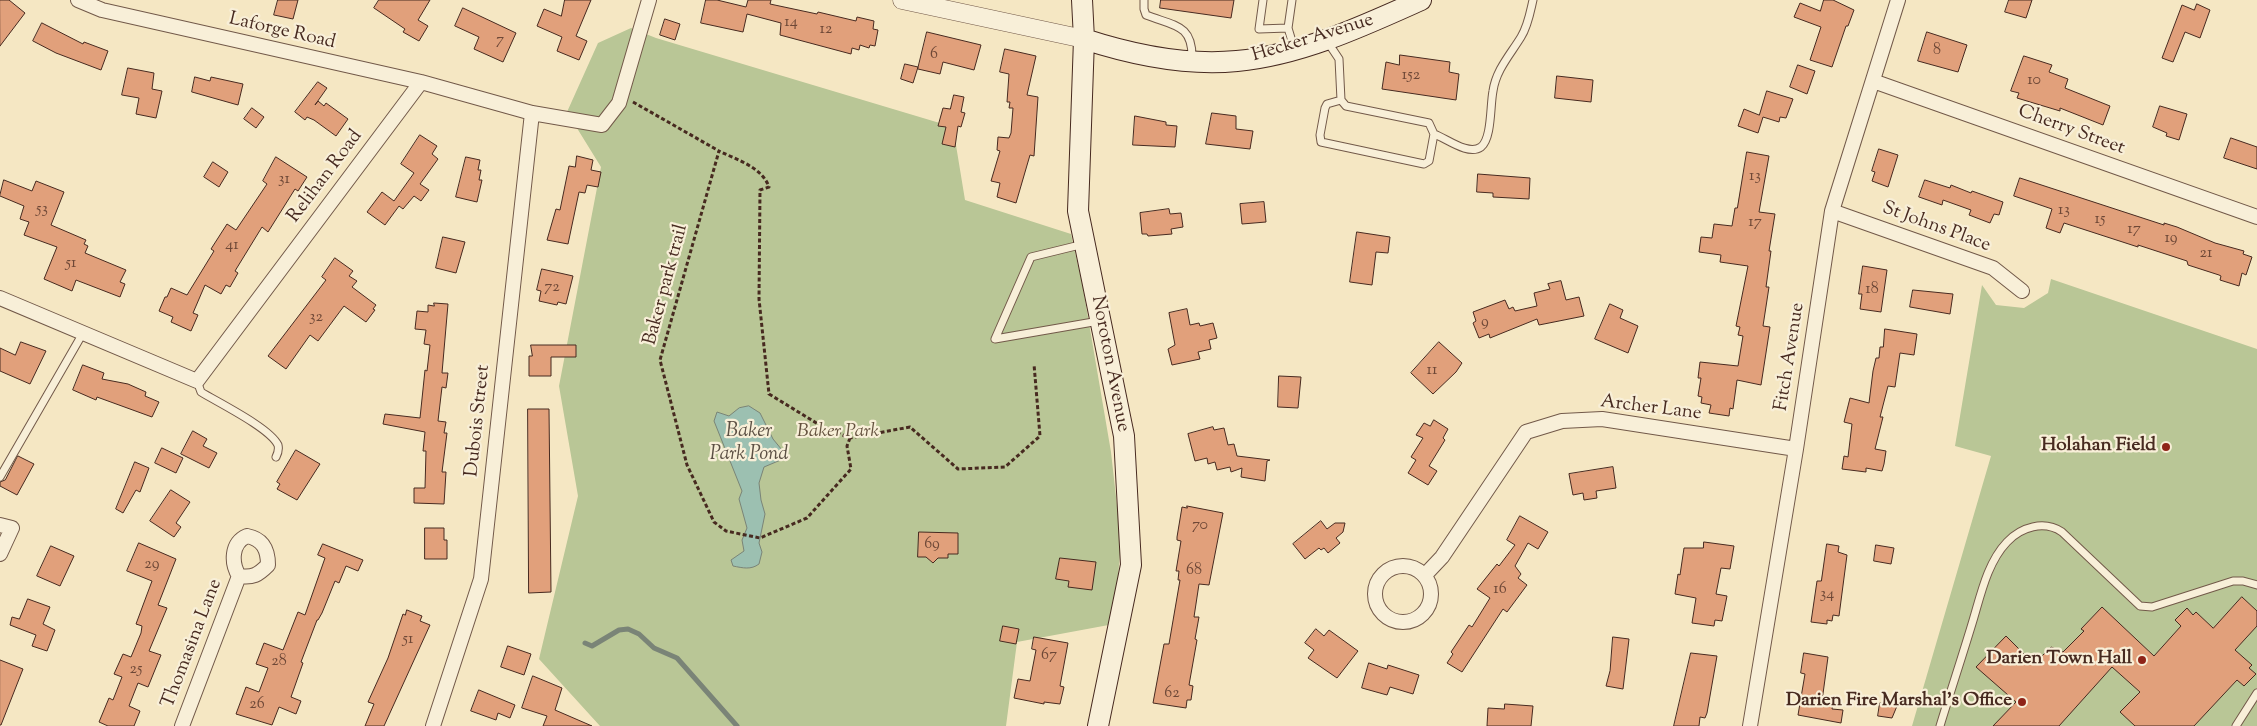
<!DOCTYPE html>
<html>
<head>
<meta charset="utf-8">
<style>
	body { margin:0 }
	canvas { display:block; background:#f5e7c3 }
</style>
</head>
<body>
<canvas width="2257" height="726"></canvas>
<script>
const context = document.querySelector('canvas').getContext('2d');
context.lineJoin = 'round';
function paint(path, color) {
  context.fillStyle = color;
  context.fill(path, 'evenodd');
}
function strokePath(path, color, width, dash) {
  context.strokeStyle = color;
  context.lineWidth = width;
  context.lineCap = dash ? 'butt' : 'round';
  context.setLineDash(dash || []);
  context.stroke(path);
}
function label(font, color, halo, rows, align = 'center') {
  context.font = font + ' "Sorts Mill Goudy",serif';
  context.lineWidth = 4.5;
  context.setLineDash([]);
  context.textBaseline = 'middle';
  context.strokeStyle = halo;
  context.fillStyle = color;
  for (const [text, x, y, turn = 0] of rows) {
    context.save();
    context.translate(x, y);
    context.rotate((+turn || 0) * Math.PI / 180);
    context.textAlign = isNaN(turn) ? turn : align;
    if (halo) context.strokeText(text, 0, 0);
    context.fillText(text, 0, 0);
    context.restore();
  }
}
paint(new Path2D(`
	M631 28 656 38 953 127 965 200 1071 234 1083 288 1111 452 1121 542 1114 624 1017 642 1006 726H600L539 659 578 496 559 386 601 167 567 112 598 43Z
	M2051 279 2257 349V726H1912L1991 456 1955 446 1982 285 1996 305 2024 308 2048 293Z`), '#b9c696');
const water = new Path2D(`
	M749 406 760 413 773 439 782 450 783 459 764 467 759 483 761 500 765 514 759 543 762 552 759 564C751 570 743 568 733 566L731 560 744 551 742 540 747 528 739 499 742 491 714 421 717 412 729 416 739 408Z`);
paint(water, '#9cc0b1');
strokePath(water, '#7a8477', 1);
strokePath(new Path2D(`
	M585 643 592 646 619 630 628 629 639 634 654 648 677 658 737 726`), '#7a8477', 5);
const building = new Path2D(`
	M0 0H9L25 13 0 46Z
	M278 0H298L293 19 274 15Z
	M379 0H430L418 20 428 26 419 41 403 32 405 29 374 8Z
	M565 0H591L576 36 587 41 579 60 557 51 562 37 537 26 544 9 561 16Z
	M706 0H717L746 7 748 0H771L770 4 817 14 818 12 856 21 857 17 874 21 873 29 878 30 875 46 870 45 869 48 860 45 859 50 852 48 851 54 780 35 781 23 747 14 743 32 701 23Z
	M1161 0H1234L1231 18 1160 8Z
	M1824 0H1833L1854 10 1848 26H1846L1832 67 1810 60 1821 27 1794 17 1800 3 1820 11Z
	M2009 0H2032L2026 18 2005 12Z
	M2197 4 2210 10 2200 38 2185 32 2173 62 2162 58 2182 5 2194 10Z
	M463 8 516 33 503 62 474 49 479 37 455 26Z
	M665 19 680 24 675 40 660 35Z
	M42 23 83 44 84 42 108 51 101 70 56 53 33 41Z
	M927 32 981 45 974 70 943 62 940 74 918 69Z
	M1927 32 1967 45 1958 72 1918 61Z
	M1005 49 1036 56 1027 95 1038 97 1034 156 1030 155 1016 203 997 197 1000 183 991 181 1000 151 997 150 998 137 1009 138 1011 133 1013 108H1009L1010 102H1007L1009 74 1000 72Z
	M1400 55 1450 62 1449 72 1459 74 1456 100 1382 89 1386 62 1399 65Z
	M2024 56 2052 65 2049 72 2068 79 2065 88 2110 106 2103 125 2060 108V111L2017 98 2019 93 2011 91Z
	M905 64 918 67 913 83 901 79Z
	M1798 65 1815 71 1807 94 1790 87Z
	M128 68 154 73 152 89 162 91 156 118 136 114 139 98 122 95Z
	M1557 76 1593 80 1591 102 1555 98Z
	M195 77 210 81 211 77 243 84 238 105 192 92Z
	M318 82 327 88 315 105 318 101 324 106 326 103 348 119 336 136 314 120 307 117 305 120 295 112Z
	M1767 91 1793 99 1786 118 1780 117 1779 122 1763 117 1758 133 1738 126 1744 109 1759 115Z
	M954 95 964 97 961 112 965 113 961 127 958 126 955 147 942 144 946 127 938 126 943 108 950 109Z
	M2160 106 2187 114 2179 140 2166 136 2167 133 2153 127Z
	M252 108 264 117 256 128 244 119Z
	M1212 113 1236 116V129L1253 131 1250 149 1206 144Z
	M1135 116 1166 122V125L1177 126 1175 147 1133 145Z
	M420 135 437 146 432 154 438 159 420 184 429 190 421 201 414 196 403 209 399 206 385 225 367 212 382 192 394 201 414 173 401 164Z
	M2231 138 2257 147V169L2224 158Z
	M1879 149 1898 155 1888 187 1872 181 1875 172 1872 171Z
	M1747 152 1769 156 1759 212 1775 214 1769 251H1771L1766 287H1769L1763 326 1770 327 1761 385 1737 380 1733 409 1730 408 1729 416 1709 413 1711 405 1701 403 1702 397 1698 396 1701 378H1698L1700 362 1738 366 1743 336 1738 335 1740 327 1736 326 1748 266 1720 262 1721 255 1699 252 1701 237 1712 238 1714 224 1732 226 1735 208H1737Z
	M577 156 593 160 591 170 601 172 598 187 587 185 585 193 579 192 568 244 547 240 556 209 560 210 569 166 575 167Z
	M276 157 307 177 298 191 295 189 268 232 262 227 235 271 238 273 230 287 226 285 221 294 205 285 193 313 198 315 191 331 171 322 173 317 159 311 165 297H167L171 288 187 295 214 251 211 249 227 224 236 230 267 184 263 181Z
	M466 157 480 160 478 170H481L479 180H482L477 202 456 197Z
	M213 162 228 172 219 187 204 177Z
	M1478 174 1530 178 1529 199 1493 197V193L1477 192Z
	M2020 178 2164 225V223L2177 227 2215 243 2244 251 2243 254 2252 257 2246 275 2242 273 2239 286 2220 280 2221 276 2219 275 2188 265 2187 261 2138 245V247L2064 223 2060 233 2046 228 2052 209 2014 196Z
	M4 180 32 191 36 181 64 192 51 225 86 240 84 244 88 246 85 253 126 270 120 282 125 284 120 297 76 280 72 291 44 279 57 247 24 235 29 222 20 219 24 206 0 196Z
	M1925 180 1950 188 1951 185 1971 193 1972 191 2003 202 1999 215 1994 214 1990 223 1969 215 1971 210 1943 200 1942 205 1919 197Z
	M1264 202 1266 222 1242 224 1240 204Z
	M1169 209 1170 214 1181 213 1183 227 1171 229 1172 234 1148 236 1147 234H1142L1140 213Z
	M1357 232 1390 237 1388 253 1376 252 1372 285 1350 282Z
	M443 237 465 242 456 273 436 268Z
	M335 258 353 271 349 276 357 281 352 287 376 305 373 309 375 310 366 322 344 306 318 341 310 335 286 369 268 356 326 280 322 277Z
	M1863 266 1887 270 1881 312 1860 309 1862 294H1859Z
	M542 269 573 276 566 304 558 302 557 305 539 301 541 291 537 290Z
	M1561 281 1566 300 1579 297 1584 316 1539 325 1537 319 1490 338 1489 334 1479 338 1473 323 1476 321 1473 312 1505 300 1509 309 1513 307 1515 311 1537 306 1534 293 1550 289 1548 284Z
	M1913 290 1953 294 1950 314 1910 307Z
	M434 303 448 304 442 373H448L446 388 442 387 438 421 446 422 444 433H447L442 472H446L444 504 414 503V488H425L426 451H423L425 432 383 424 385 414 420 418 425 370 427 371 430 345 424 344 426 330 415 329 417 311 428 312V305L434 306Z
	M1610 304 1623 310 1620 318 1638 326 1628 353 1595 339Z
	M1187 309 1190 325 1199 323 1200 326 1213 323 1217 338 1209 340 1211 349 1198 352 1200 359 1172 365 1168 349 1175 345 1169 313Z
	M1885 329 1917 334 1914 355 1900 353 1895 387 1888 386 1880 417H1883L1875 449 1886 451 1884 464 1882 471 1866 468V472L1842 469 1844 456 1848 457 1852 424 1844 422 1850 398 1869 403 1873 371 1876 358H1879L1880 347H1883Z
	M21 342 46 351 30 384 0 371V348L15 355Z
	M1439 342 1462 363 1456 372 1433 394 1411 373Z
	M531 345H576V357H551V376H529V356H532Z
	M83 365 104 373 102 379 128 384 146 392 145 396 159 402 152 417 97 397 96 400 73 390Z
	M1279 376 1301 377 1298 408 1278 407Z
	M528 409H549L551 592 529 593Z
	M1434 420 1448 429 1443 438 1445 440 1429 466 1437 471 1428 485 1408 473 1416 460 1411 457 1423 438 1416 435 1424 423 1430 426Z
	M1213 427 1214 430 1224 428 1228 445 1234 444 1237 456 1270 460 1267 461 1265 481 1241 477 1242 468 1231 472 1230 467 1217 470 1215 462 1208 464 1207 458 1195 461 1188 434Z
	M193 431 207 439 203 446 217 453 209 468 181 454Z
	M162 448 183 458 176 473 155 463Z
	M296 450 320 464 297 500 277 489 280 484 277 482Z
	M18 456 34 464 17 495 0 486V482L5 480Z
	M135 462 149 468 140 492 136 490 123 513 116 509Z
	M1613 467 1616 488 1596 491 1597 498 1584 500 1583 493 1573 495 1569 474Z
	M171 490 190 502 176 523 181 527 174 537 150 521Z
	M1187 506 1223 513 1209 585 1199 584 1194 617H1199L1195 639 1197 640 1189 685 1193 686 1191 700H1187L1186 708 1153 703 1164 644H1169L1175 609 1180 580H1178L1179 571H1176L1181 541 1177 540V537L1182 507 1187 508Z
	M1520 516 1548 532 1538 549 1528 543 1515 566 1521 574 1518 578 1527 585 1507 612 1503 609 1462 672 1447 663 1453 654 1451 652 1469 625 1472 627 1490 598 1477 589 1497 564 1499 566 1515 545 1507 540Z
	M1321 521 1327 529 1335 523H1345L1343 532 1336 538 1340 543 1328 553 1324 548 1321 550 1319 548 1305 559 1293 544Z
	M425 528H444V540H447V559H425Z
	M919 532 958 533V554H948V558H938L933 563 926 557H918Z
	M1704 542 1734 546 1730 569 1721 568 1716 594 1727 596 1722 621 1715 620 1714 626 1692 623 1696 598 1675 594 1678 574 1680 575 1684 548H1703Z
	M139 543 176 559 158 605 167 608 149 651 161 655 148 687 138 683 129 706 140 711 134 726H108L99 722 109 698 113 700 122 677 114 674 123 654 131 657 141 633 142 626 136 624 152 581 127 571Z
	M323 544 363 560 358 571 346 566 339 583 335 581 322 613 318 620H317L301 662 303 663 291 697 301 701 296 714 279 707 272 725 236 714 246 687 259 692 268 668 256 664 264 643 283 650 298 612 305 615 325 558 318 555Z
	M1827 544 1839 546 1838 552 1847 555 1839 616 1833 615 1832 621 1827 620V624L1811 622 1817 581H1821Z
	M1876 545 1894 548 1891 564 1874 561Z
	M51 546 74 556 60 586 37 576Z
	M1060 558 1096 562 1092 590 1068 587 1069 581 1056 579Z
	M2242 597 2257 611V626L2235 650 2252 665 2249 668 2256 674 2244 686 2237 680 2194 726H2135L2120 712 2140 692 2112 667 2059 726H1993L2016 702 1976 667 2006 636 2034 664 2051 647 2063 652 2084 631 2081 629 2102 607 2154 656 2181 626 2175 620 2187 608 2193 615 2196 612 2213 628Z
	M28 599 50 607 43 624 55 630 47 651 32 646 36 635 10 625 12 617 19 619Z
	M407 610 422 616 420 621 430 625 384 726H365L374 704 368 702 388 658 403 614 405 615Z
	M1003 626 1019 629 1016 644 1000 641Z
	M1316 629 1324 636 1329 630 1358 651 1337 678 1308 658 1314 650 1305 643Z
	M1034 637 1068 643 1060 686 1064 687 1060 704 1044 702V704L1014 698 1018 679 1030 681 1036 650 1032 649Z
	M1613 637 1629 639 1623 689 1606 686 1610 671Z
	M508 646 531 654 524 675 501 667Z
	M1691 653 1717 656 1707 713 1705 718 1700 717 1699 726H1674Z
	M1804 653 1828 657 1822 701 1833 702 1832 709 1843 710 1841 723 1798 715 1805 674 1801 673Z
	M0 660 23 669 1 725H0Z
	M1369 663 1387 669 1388 665 1419 675 1413 694 1390 687 1387 695 1362 688Z
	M533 676 562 688 555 710 592 726H543L547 716 522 708Z
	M479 690 515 705 510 718 498 713 496 720 471 711Z
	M1880 703 1897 706 1892 718 1878 716Z
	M1505 704 1533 706 1531 726H1487L1488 708 1504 709Z`);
paint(building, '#e1a07b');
strokePath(building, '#472a20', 1);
const service = new Path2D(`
	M1144 0V9L1146 15C1174 26 1193 24 1192 59
	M1263 0 1259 29 1288 28 1294 48
	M1288 28 1292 0
	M1327 41 1339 59 1341 100 1346 106 1429 123 1434 134 1429 161 1424 164 1321 142 1320 135 1325 108 1327 104 1341 100
	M1434 134C1446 138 1468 156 1481 147 1492 138 1490 106 1493 91 1496 70 1510 55 1521 37 1528 26 1530 13 1533 0
	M1084 244 1031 257 995 339 1099 321
	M197 381 201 392C219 403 270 428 278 445 279 449 278 453 276 457
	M0 477 83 333
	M1940 726C1950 693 1961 660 1971 627 1980 599 1986 564 2007 542 2021 527 2044 520 2062 532L2140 606 2152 607 2233 581H2243L2257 585
	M2236 726 2257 693`);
const minor = new Path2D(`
	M78 0 102 10 421 82
	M1873 81 2257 217
	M1832 211 1993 268 2022 291
	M0 298 197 381 421 82 532 113 602 125 619 103 649 0
	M0 525 12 528 0 554
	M247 536C263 539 268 550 268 565 258 575 253 578 239 576 231 563 231 543 247 536Z
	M1375 594a28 28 0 1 1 56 0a28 28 0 1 1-56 0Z
	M1425 575 1442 557 1526 432 1562 421 1602 419 1796 449
	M182 726 239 576
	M433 726 481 579 532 113
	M1750 726 1796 449 1832 211 1898 0`);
const tertiary = new Path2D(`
	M902 0 1084 39`);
const secondary = new Path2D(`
	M1082 0 1084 39 1078 211 1124 436 1131 565 1098 726
	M1084 39C1133 55 1186 66 1237 61 1301 55 1363 26 1421 0`);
strokePath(service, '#725949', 9);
strokePath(minor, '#725949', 16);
strokePath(tertiary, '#725949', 19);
strokePath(secondary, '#472a20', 22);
strokePath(new Path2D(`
	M633 102 719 151
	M850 438 847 446 851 469 807 518 760 538 726 531 714 522 687 465 660 360 719 151C737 160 762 167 769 187L760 190 759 299 769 394 823 427 850 438 910 427 958 469 1005 467 1040 436 1034 364`), '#472a20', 3, [4, 2.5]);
strokePath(service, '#f8efd8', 7);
strokePath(minor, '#f8efd8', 14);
strokePath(tertiary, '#f8efd8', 18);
strokePath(secondary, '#f8efd8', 20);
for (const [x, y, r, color] of [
	[2166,447,5,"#8f2418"],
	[2142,660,5,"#8f2418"],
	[2022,702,5,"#8f2418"]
]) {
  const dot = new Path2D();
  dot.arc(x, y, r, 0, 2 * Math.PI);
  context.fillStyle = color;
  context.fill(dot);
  strokePath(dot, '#f8efd8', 2);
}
label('16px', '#6e4837', null, [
	["14",791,23],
	["12",826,30],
	["7",500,41],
	["8",1937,51],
	["6",934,55],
	["152",1411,76],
	["10",2034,81],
	["13",1755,177],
	["31",284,180],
	["53",42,210],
	["13",2064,211],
	["15",2100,220],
	["17",1755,223],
	["17",2134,230],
	["19",2171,239],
	["41",232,246],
	["21",2206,254],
	["51",71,264],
	["72",552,288],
	["18",1872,290],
	["32",316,318],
	["9",1485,323],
	["11",1432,371],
	["70",1200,526],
	["69",932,545],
	["29",152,565],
	["68",1194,571],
	["16",1500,590],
	["34",1827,595],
	["51",408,640],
	["67",1049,656],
	["28",279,662],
	["25",136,670],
	["62",1172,694],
	["26",257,705]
]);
label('19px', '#472a20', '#f8efd8', [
	["Laforge Road",282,32,13],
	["Hecker Avenue",1313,39,-17],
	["Cherry Street",2071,131,20],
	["Relihan Road",326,177,-53],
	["St Johns Place",1936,228,20],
	["Baker park trail",667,285,-75],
	["Fitch Avenue",1791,357,-81],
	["Noroton Avenue",1109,364,79],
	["Archer Lane",1651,409,7],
	["Dubois Street",479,421,-84],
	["Thomasina Lane",193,644,-69]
]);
label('italic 19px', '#64513e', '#f8efd8', [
	["Baker Park",838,433]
]);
label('bold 19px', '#472a20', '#f8efd8', [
	["Holahan Field",2156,447],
	["Darien Town Hall",2132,660],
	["Darien Fire Marshal's Office",2012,702]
], 'right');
label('italic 20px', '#5c5044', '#f8efd8', [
	["Baker",749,433],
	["Park Pond",749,456]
]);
</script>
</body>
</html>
